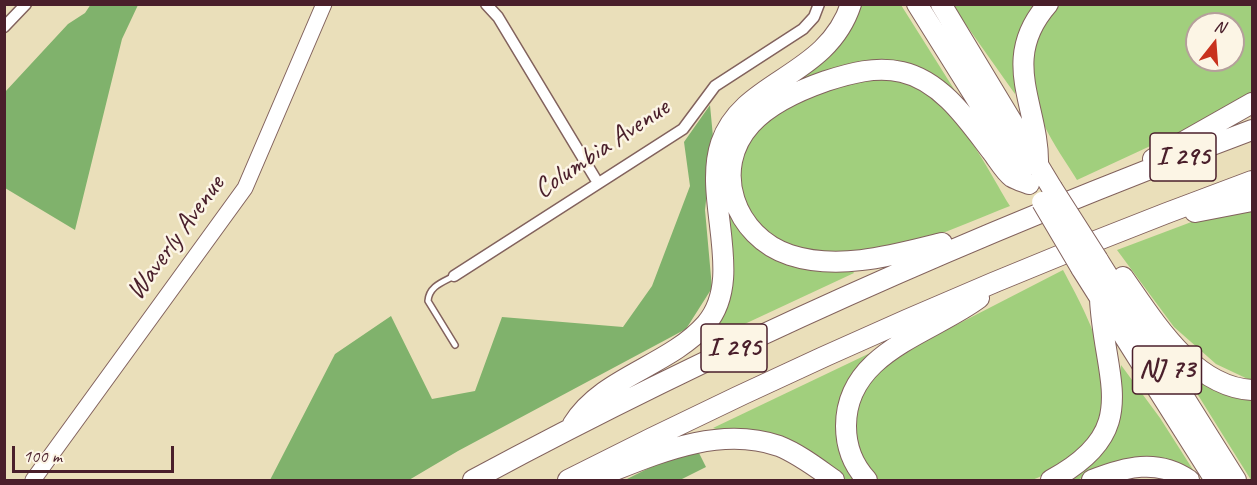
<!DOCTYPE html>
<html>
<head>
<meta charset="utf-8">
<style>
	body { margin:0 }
	#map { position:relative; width:1257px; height:485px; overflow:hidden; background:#eadfba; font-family:Caveat,sans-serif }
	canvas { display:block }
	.frame { position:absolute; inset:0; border:6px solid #4a1f2b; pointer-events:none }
	.north { position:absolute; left:1185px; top:12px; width:60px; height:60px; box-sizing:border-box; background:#fcf5e5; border:2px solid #b59f9b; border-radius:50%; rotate:17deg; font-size:16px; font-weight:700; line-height:24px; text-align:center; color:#4a1f2b }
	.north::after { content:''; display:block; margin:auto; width:21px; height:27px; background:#c8321e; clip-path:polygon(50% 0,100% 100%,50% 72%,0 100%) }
	.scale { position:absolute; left:12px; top:446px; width:162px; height:27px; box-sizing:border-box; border:3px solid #4a1f2b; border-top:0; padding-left:8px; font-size:18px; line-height:21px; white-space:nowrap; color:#4a1f2b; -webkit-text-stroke:4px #fcf5e5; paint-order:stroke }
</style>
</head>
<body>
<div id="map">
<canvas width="1257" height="485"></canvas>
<div class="frame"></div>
<div class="north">N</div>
<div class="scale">100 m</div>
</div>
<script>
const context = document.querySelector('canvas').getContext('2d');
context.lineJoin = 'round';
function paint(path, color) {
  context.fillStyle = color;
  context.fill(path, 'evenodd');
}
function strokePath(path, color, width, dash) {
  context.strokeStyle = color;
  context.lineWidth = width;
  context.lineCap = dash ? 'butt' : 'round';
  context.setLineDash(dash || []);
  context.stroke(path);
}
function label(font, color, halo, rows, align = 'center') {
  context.font = font + ' Caveat,sans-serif';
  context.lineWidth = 5;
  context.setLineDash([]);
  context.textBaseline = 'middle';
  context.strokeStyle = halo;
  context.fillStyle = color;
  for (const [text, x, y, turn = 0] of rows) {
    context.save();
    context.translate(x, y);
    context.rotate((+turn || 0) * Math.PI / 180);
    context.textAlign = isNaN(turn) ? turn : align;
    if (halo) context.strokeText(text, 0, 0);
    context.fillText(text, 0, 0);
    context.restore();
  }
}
paint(new Path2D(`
	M858 5H901L969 113 872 63 737 132 743 232 852 270 854 273 676 356 716 322 720 184 730 135 837 47 850 28Z
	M952 5H1037L1016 66 1015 94Z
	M1058 5H1252V94L1228 110 1077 180C1066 162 1053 144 1044 125 1026 89 1024 32 1058 5ZM1197 24H1233V60H1197Z
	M880 78C948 83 979 155 1010 206 954 228 893 258 831 256 803 254 768 242 750 219 747 215 746 207 745 202 735 170 739 143 766 120 796 93 842 85 880 78Z
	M1252 208V381L1216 364 1174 327 1117 250 1202 218Z
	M1063 270C1089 318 1123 381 1095 435 1091 443 1078 450 1071 456 1058 467 1048 474 1032 480L875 479 855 446 853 413 863 389 881 369 925 341Z
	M887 345 844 397 859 480H846L818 461 713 428Z
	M1168 347 1252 397V480H1251Z
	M1121 365 1160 418 1197 476 1111 465 1077 480H1064L1116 414Z`), '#a1cf7d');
paint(new Path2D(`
	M91 4 138 5 122 39 75 230 5 188V92L68 24 85 13Z
	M710 105 713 137 705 210 712 288 686 329 458 451 409 480H270L335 354 391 316 432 399 475 391 502 317 623 327 652 286 690 186 684 142Z
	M697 449 706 467 680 480H625L671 457Z`), '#80b26c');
const lane = new Path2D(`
	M454 276C443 282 429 286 428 301L455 345`);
const street = new Path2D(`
	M486 4 498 17 598 183
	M4 27 26 4
	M454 276 683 129 715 86 803 29 814 17 819 4`);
const secondary = new Path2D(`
	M33 480 245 188 324 4`);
const highway = new Path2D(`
	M917 4 1022 172
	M941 4 1052 188
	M1153 159 1252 103
	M1038 166C1040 106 998 61 1048 4
	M1195 212 1252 201
	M942 243C894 255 839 271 790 255 735 237 710 169 751 124 770 103 800 90 826 81 851 73 876 66 902 72 942 81 969 122 992 152 998 160 1005 172 1012 177 1017 180 1024 182 1029 184
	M1098 260 1236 480
	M1081 268 1215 480
	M1123 277C1154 321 1193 387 1252 390
	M573 424C602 377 669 366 706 324 746 277 702 199 721 143 743 79 827 78 851 4
	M600 476C656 454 718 425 779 446 799 454 817 468 834 480
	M473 480C725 344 985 230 1252 130
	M568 480C790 367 1018 267 1252 181
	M867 480C853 465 846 447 846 426 846 352 931 334 979 298
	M1051 480C1144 430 1104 381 1100 299
	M1092 480C1125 467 1157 458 1189 480`);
strokePath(lane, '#82625d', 8);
strokePath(street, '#82625d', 13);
strokePath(secondary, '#82625d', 17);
strokePath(highway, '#82625d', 22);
strokePath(lane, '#fff', 5);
strokePath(street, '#fff', 10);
strokePath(secondary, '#fff', 15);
strokePath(highway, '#fff', 20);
const highwayBridge = new Path2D(`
	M1052 188 1098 260
	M1042 202 1081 268`);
strokePath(highwayBridge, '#82625d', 22, []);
strokePath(highwayBridge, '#fff', 20);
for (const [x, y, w] of [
	[1183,157,66],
	[734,348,66],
	[1167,370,69]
]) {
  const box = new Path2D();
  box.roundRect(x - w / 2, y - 24, w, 48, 4.5);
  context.fillStyle = '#fcf5e5';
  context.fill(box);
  strokePath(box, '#4a1f2b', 1.5);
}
label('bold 27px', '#4a1f2b', null, [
	["I 295",1183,157],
	["I 295",734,348],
	["NJ 73",1167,370]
]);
label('28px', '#4a1f2b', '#fcf5e5', [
	["Columbia Avenue",602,149,-34],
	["Waverly Avenue",176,238,-54]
]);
</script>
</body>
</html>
